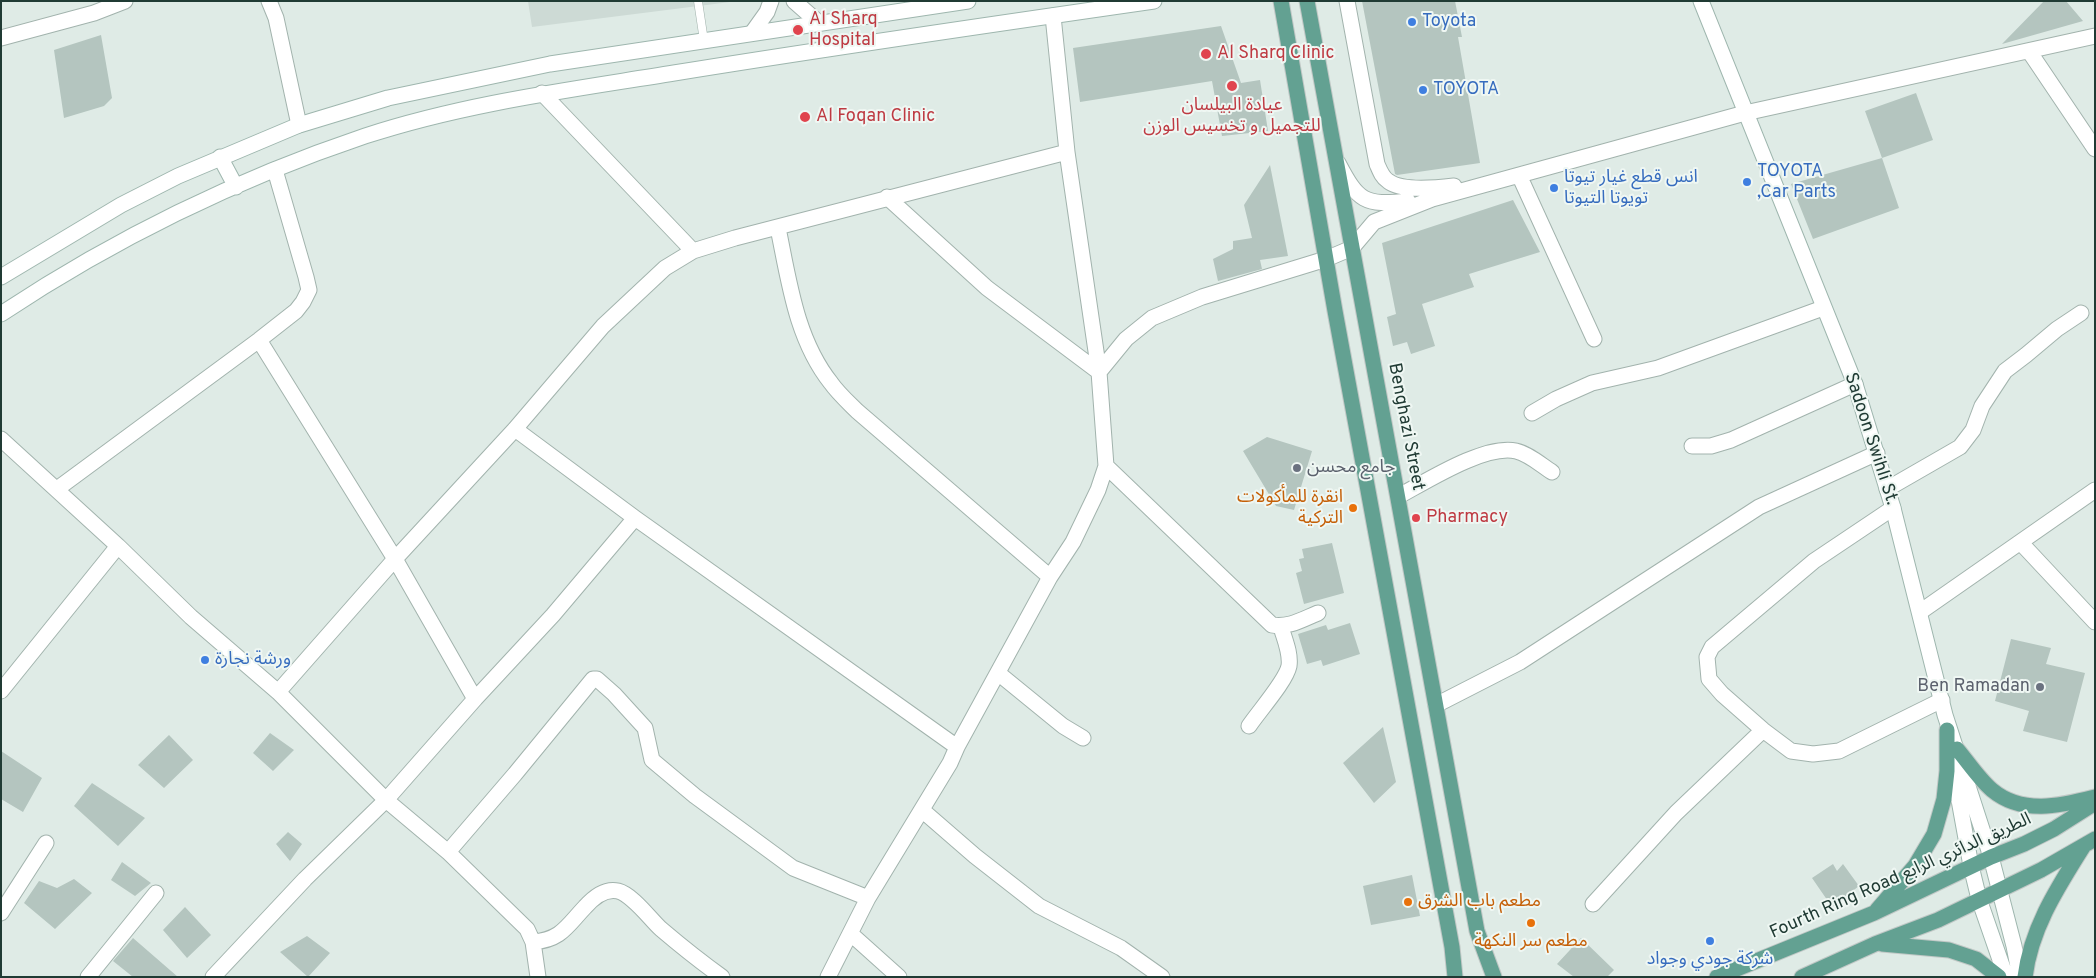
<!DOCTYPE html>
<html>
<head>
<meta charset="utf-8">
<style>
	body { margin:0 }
	#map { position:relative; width:2096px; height:978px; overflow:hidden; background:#dfebe6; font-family:Overpass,sans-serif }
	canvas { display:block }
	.frame { position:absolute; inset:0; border:2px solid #203b34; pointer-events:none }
</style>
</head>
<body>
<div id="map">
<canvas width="2096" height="978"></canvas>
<div class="frame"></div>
</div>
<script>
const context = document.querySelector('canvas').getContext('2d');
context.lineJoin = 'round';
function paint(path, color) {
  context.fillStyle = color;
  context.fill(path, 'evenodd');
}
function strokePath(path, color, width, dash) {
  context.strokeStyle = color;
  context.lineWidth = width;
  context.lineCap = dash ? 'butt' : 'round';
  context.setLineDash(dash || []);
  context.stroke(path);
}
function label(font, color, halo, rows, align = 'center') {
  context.font = font + ' Overpass,"Noto Sans Arabic",sans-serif';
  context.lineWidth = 4;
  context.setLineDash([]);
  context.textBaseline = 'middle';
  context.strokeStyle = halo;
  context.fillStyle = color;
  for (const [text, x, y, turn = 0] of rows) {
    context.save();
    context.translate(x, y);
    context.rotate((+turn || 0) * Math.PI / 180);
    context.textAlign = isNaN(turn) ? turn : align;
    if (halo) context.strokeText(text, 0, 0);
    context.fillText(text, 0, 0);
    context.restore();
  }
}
paint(new Path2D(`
	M528 1H738L532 27Z`), '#cddad5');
paint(new Path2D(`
	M1362 1H1455L1462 37H1458L1480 163 1397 175 1395 174Z
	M2044 1H2066L2083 21 2002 44Z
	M1221 26 1241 83 1260 80 1268 131 1222 136 1212 81 1080 102 1073 48Z
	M101 35 112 98 104 106 64 118 54 50Z
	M1916 93 1933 140 1882 158 1865 111Z
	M1882 158 1899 208 1813 239 1791 184Z
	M1270 165 1288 256 1260 260 1262 269 1218 281 1213 259 1233 249V241L1252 238 1244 205Z
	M1513 200 1540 252 1469 274 1474 287 1422 304 1435 346 1411 354 1407 342 1393 346 1387 317 1396 314 1382 243Z
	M1267 437 1312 451 1294 510 1276 506 1243 451Z
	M1332 543 1344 593 1304 604 1296 573 1302 571 1299 559 1304 558 1302 549Z
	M1350 623 1360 654 1323 666 1321 660 1307 664 1298 634 1326 625 1328 630Z
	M2011 639 2051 648 2046 664 2085 673 2067 742 2023 731 2029 711 1995 701Z
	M1383 727 1396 782 1374 803 1343 763Z
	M270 733 294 750 273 771 253 753Z
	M169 735 193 760 164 788 138 765Z
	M1 751 42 778 23 812 1 799Z
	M92 783 145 818 118 846 74 806Z
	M288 832 302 844 290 861 276 844Z
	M122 862 151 883 135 896 111 880Z
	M1833 864 1837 871 1843 864 1859 886 1832 907 1812 878Z
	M1412 875 1420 916 1371 925 1363 886Z
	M74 879 92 893 55 929 24 903 39 881 57 888Z
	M185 907 211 935 187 958 163 930Z
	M307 936 330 953 308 977 280 952Z
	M133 938 178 977H133L113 961Z
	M1581 938 1614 970 1607 977H1574L1557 964Z`), '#b4c5bf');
const service = new Path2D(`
	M698 1 704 41`);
const minor = new Path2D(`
	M269 1 276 18 299 125
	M794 1 819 23
	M1347 1 1377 164C1380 171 1382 177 1388 181 1402 192 1437 188 1454 186
	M752 33 767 12 771 1
	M1 38 94 13 125 1
	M2029 51 2095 149
	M542 93 693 251
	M1338 163C1358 201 1364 206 1408 201
	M1519 175 1594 339
	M887 197 987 288 1099 372 1126 339 1152 318 1202 297 1326 259 1352 248 1374 222 1432 199 1745 113 2095 36
	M778 228C789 281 796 339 831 383 838 393 848 402 857 411L1050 577
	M259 340 395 559 475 699
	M1532 413 1556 399 1592 383 1658 368 1823 308
	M515 429 635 518 957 747
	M1 439 118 546 191 617 278 692 386 800 448 852 527 929 533 942 538 977
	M1692 446H1711L1731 440 1855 384
	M1106 466 1272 625C1289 628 1303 619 1318 613
	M57 489 259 340 296 311 303 302 309 290 306 277 275 170
	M1887 489 1960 447 1973 430 1982 406 2005 371 2026 355 2057 329 2081 313
	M1399 496C1427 481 1485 444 1516 451 1529 454 1541 465 1552 472
	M1893 508 1814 561 1712 647 1707 657 1709 679 1722 694 1763 730 1791 751 1813 754 1839 751 1942 700
	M2021 543 2095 622
	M1920 612 2095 490
	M998 673 1063 726 1083 738
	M1 691 118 546
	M278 692 395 559 515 429 603 326 665 268 693 251 735 238 1067 152
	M1436 705 1520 662 1759 507 1877 453
	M1249 726C1259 711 1286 681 1289 666 1291 653 1284 638 1281 627
	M922 810 975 856 1039 906 1121 948 1162 977
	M448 852 515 774 593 679H597L614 694 645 728 652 760 695 796 793 868 868 898
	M1593 904 1676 813 1763 730
	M1 913 46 843
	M851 934 899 977
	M533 942C561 940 567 926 585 907 593 898 605 888 618 891 633 895 650 919 661 929 681 946 701 962 722 977
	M88 977 156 893
	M213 977 305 879 386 800 475 699 553 615 635 518
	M828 977 868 898 950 763 957 747 1050 577 1073 542 1098 490 1106 466 1099 372 1067 152 1053 16`);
const secondary = new Path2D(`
	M1701 1 1855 384 1893 508 1945 715 1991 857 2014 946 2020 977
	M220 157 236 187
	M1 277 121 205 178 176 299 125 388 98 550 64 968 1
	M1 314C114 239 237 179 365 136 466 103 570 90 674 73 834 47 994 24 1154 1
	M1951 756 1971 866 1979 899 2006 977`);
const primary = new Path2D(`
	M1281 1 1335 311 1452 947 1455 977
	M1307 1 1477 931 1494 977
	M1957 749C1968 762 1979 779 1992 790 2022 815 2060 806 2095 797
	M1877 910 1915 866 1934 834 1944 799 1947 771V730
	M1882 944 1949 950 1976 959 1999 977
	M1717 977 1874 913 1991 857 2024 844 2054 829 2095 803
	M1802 977 1875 944 1938 920 2041 870 2095 839
	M2025 977C2031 928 2058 887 2083 847`);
strokePath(service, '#a2b3ad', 9);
strokePath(minor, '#a2b3ad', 17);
strokePath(secondary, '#9eb6ae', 17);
strokePath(primary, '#c1c8c6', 17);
strokePath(service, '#fff', 8);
strokePath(minor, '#fff', 15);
strokePath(secondary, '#fff', 15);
strokePath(primary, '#63a192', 15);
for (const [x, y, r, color] of [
	[1412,22,5,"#3f7fe0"],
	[798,30,6,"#e0444e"],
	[1206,54,6,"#e0444e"],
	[1232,86,6,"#e0444e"],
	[1423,90,5,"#3f7fe0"],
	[805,117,6,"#e0444e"],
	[1747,182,5,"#3f7fe0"],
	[1554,188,5,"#3f7fe0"],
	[1297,468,5,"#6b7280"],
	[1353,508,5,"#e8710a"],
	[1416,518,5,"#e0444e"],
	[205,660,5,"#3f7fe0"],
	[2040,687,5,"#6b7280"],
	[1408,902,5,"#e8710a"],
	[1531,923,5,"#e8710a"],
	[1710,941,5,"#3f7fe0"]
]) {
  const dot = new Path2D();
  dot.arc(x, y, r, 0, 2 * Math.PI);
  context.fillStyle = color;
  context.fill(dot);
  strokePath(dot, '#eff7f3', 2);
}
label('18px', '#be3a42', '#eff7f3', [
	["Al Sharq",809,20],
	["Hospital",809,41],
	["Al Sharq Clinic",1217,54],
	["عيادة البيلسان",1232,106,"center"],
	["للتجميل و تخسيس الوزن",1232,127,"center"],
	["Al Foqan Clinic",816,117],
	["Pharmacy",1426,518]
], 'left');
label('18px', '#366cbe', '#eff7f3', [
	["Toyota",1422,22],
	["TOYOTA",1433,90],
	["TOYOTA",1757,172],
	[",Car Parts",1757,193],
	["انس قطع غيار تيوتا",1564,178],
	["تويوتا التيوتا",1564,199],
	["ورشة نجارة",215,660],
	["شركة جودي وجواد",1710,960,"center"]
], 'left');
label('18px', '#203b34', '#eff7f3', [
	["Benghazi Street",1405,427,79],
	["Sadoon Swihli St.",1870,439,72],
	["Fourth Ring Road الطريق الدائري الرابع",1901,877,-24]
]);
label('18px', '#5b616d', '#eff7f3', [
	["جامع محسن",1307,468],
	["Ben Ramadan",2030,687,"right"]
], 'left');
label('18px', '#c56008', '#eff7f3', [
	["انقرة للمأكولات",1343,498],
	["التركية",1343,519],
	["مطعم باب الشرق",1418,902,"left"],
	["مطعم سر النكهة",1531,942,"center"]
], 'right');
</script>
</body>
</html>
